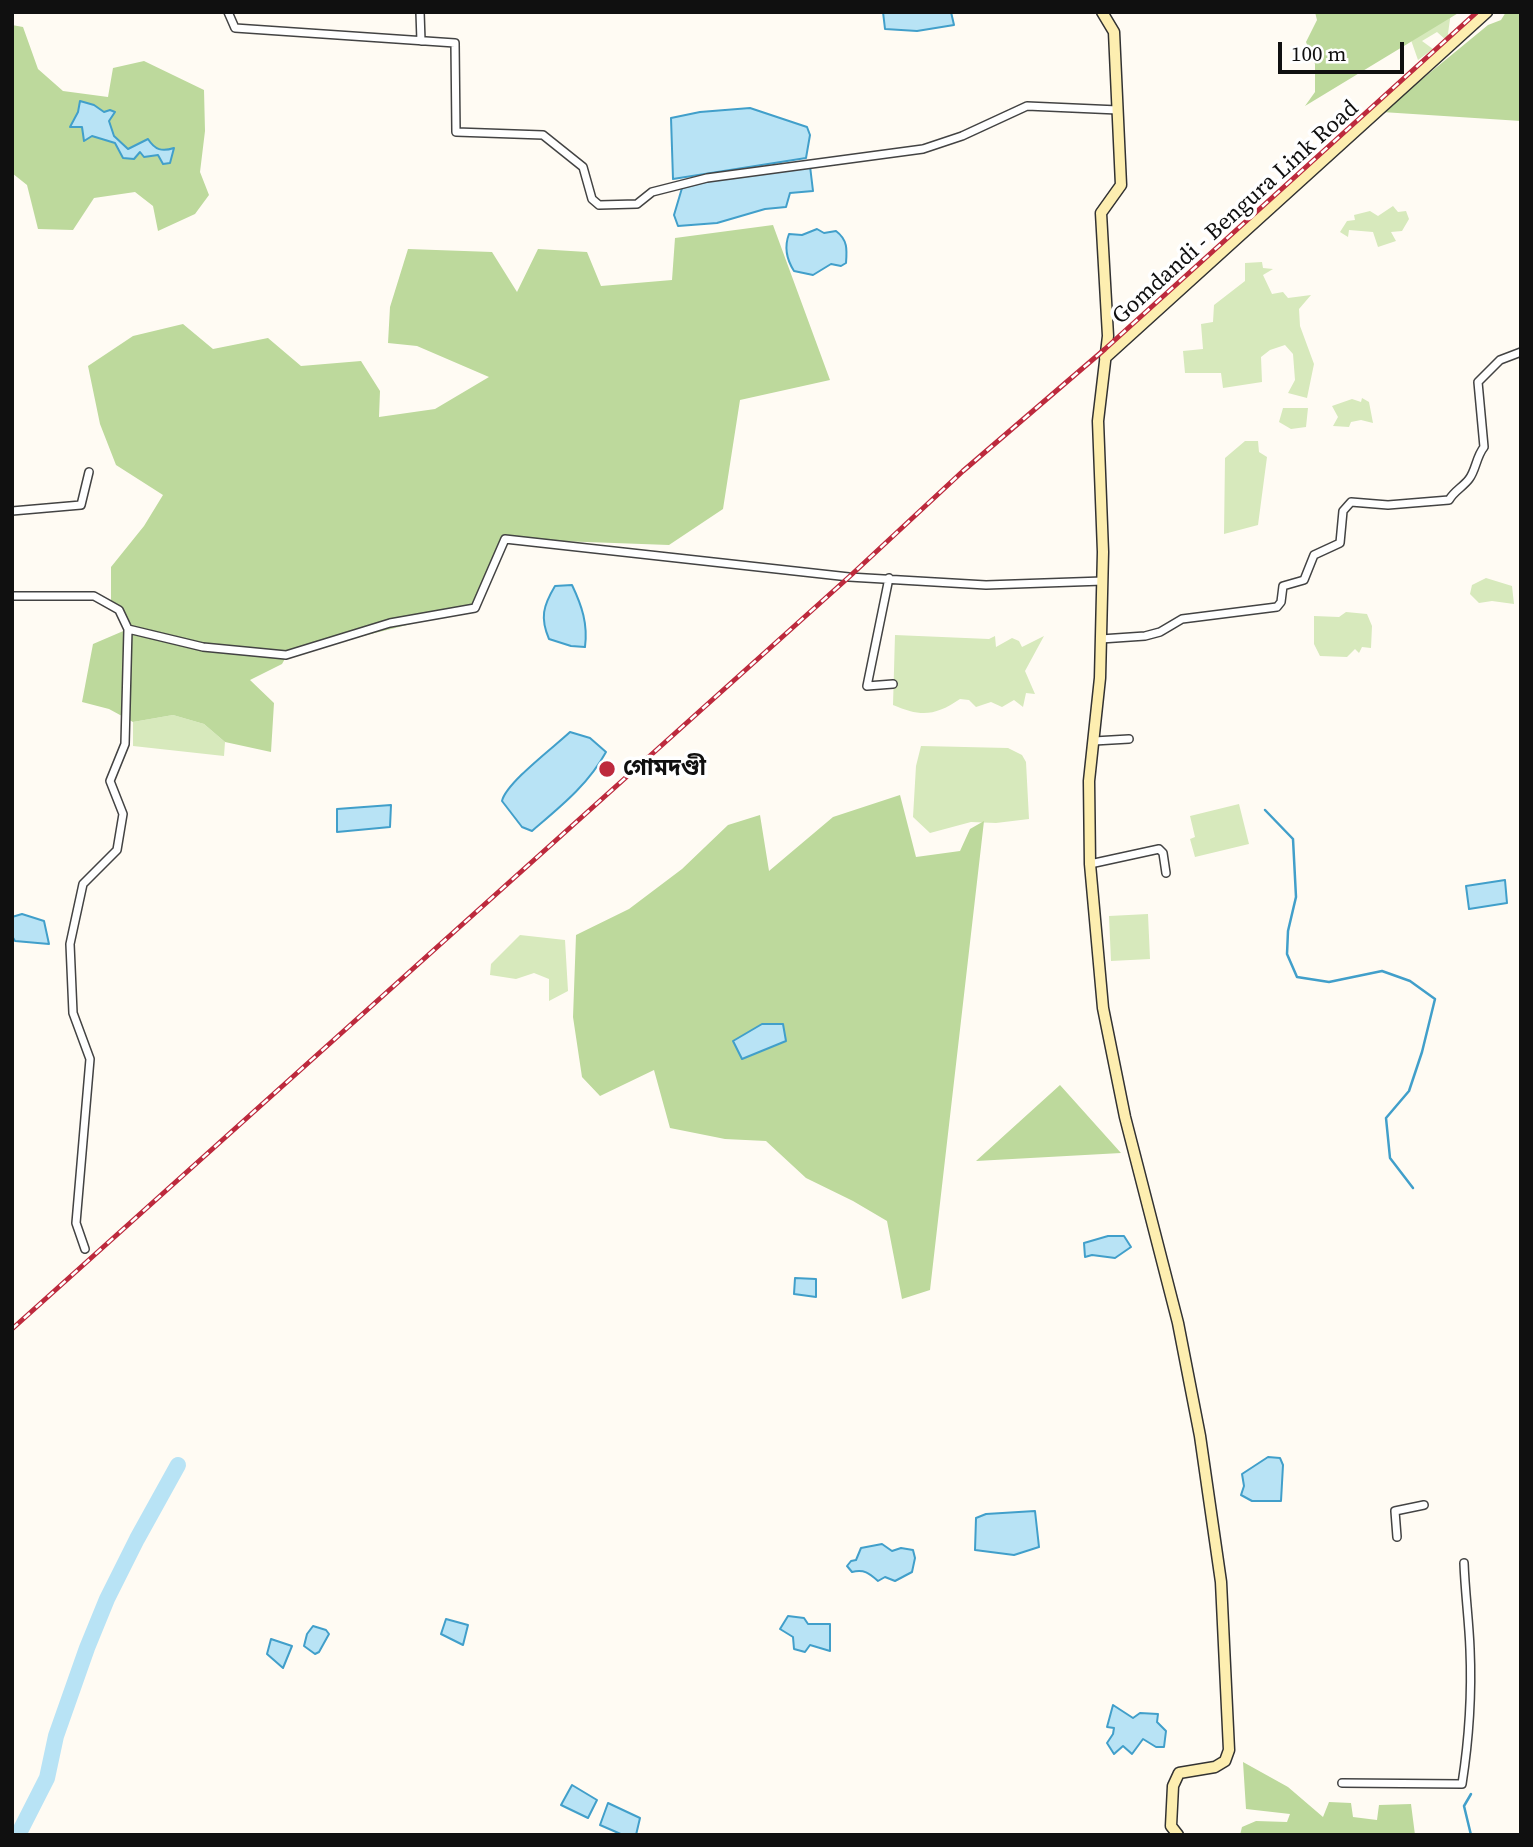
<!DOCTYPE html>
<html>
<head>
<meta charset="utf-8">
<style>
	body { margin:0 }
	#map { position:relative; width:1533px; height:1847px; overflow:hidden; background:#fffbf3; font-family:"Source Serif 4",serif }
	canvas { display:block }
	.frame { position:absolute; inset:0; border:14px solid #101010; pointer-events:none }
	.scale { position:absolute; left:1278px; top:42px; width:126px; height:32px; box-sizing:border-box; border:4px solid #101010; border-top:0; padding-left:9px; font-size:21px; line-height:24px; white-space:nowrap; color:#101010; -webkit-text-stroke:5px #fff; paint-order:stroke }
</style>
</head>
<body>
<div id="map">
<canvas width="1533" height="1847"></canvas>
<div class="frame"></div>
<div class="scale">100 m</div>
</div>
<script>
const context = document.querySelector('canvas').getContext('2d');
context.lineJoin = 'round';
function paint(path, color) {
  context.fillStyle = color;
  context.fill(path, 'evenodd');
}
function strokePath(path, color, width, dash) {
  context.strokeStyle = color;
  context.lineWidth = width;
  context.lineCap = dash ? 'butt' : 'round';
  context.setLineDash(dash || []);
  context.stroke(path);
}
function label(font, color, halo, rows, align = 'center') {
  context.font = font + ' "Source Serif 4","Noto Sans Bengali",serif';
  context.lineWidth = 7;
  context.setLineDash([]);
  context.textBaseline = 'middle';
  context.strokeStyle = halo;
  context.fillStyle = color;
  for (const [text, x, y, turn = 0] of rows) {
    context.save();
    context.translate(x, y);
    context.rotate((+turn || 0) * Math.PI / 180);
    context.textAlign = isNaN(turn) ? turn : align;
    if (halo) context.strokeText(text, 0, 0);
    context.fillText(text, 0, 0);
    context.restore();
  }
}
paint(new Path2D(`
	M1451 12 1447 41 1437 32 1422 41 1433 49 1418 60 1405 23Z
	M1393 206 1398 212 1406 211 1409 219 1402 231 1391 232 1396 241 1378 247 1373 232 1349 230 1348 237 1340 232 1347 221 1355 220 1354 215 1370 211 1378 216Z
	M1262 262 1263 268 1273 269 1263 275 1272 294 1283 292 1288 298 1311 295 1299 309 1300 326 1314 364 1307 398 1288 393 1295 380 1293 354 1285 345 1270 350 1261 357 1262 382 1223 388 1221 373H1185L1183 351 1203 349 1201 324 1213 322 1214 305 1245 281V263Z
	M1362 398 1369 402 1373 423 1361 420 1351 422 1349 427 1333 426 1338 417 1332 406 1352 399 1361 402Z
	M1283 408H1308L1306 427 1291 429 1279 422Z
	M1245 441H1258L1259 452 1267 457 1258 525 1224 534 1225 458Z
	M1486 578 1512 586 1514 604 1492 601 1479 603 1470 594 1472 585Z
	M1346 612 1367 614 1372 626 1371 648 1362 647 1359 653 1355 649 1347 657 1320 656 1314 644V616L1339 617Z
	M895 635 989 639 995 636 996 647 1012 638 1019 641 1022 647 1044 636 1025 671 1035 694 1026 693 1023 707 1014 700 1002 707 991 702 976 707 969 700 960 699C935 716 921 717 893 705Z
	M173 715 204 724 225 742 224 756 133 746V722Z
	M921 746 1008 748 1022 755 1026 762 1029 819 996 823 971 822 930 833 913 817 916 766Z
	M1239 804 1249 844 1195 857 1190 839 1195 837 1190 816Z
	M1148 914 1150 959 1111 961 1109 916Z
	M520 935 565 940 568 991 549 1001V979L534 973 516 979 490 975 491 964Z`), '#d7e9bc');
paint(new Path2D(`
	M1315 12H1460L1305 106 1315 92V64L1306 42 1317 20Z
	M1506 12H1521V121L1382 112 1488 25 1501 20Z
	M12 25 23 27 38 69 63 91 108 97 113 68 144 61 204 90 205 131 200 172 209 195 195 214 158 231 153 206 135 192 94 198 73 230 38 229 27 185 12 173Z
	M773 225 830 380 740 400 723 509 669 545 505 539 475 608 287 655 282 664 250 680 274 703 271 752 225 742 204 724 173 715 133 722 109 709 82 702 93 644 128 629 111 606V567L144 526 163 495 116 465 100 424 88 366 133 336 183 324 213 349 268 338 301 366 361 361 380 391 379 417 435 409 489 377 417 346 388 343 390 307 408 249 492 252 517 292 538 249 587 252 601 286 672 280 675 238Z
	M900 795 916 857 960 851 970 829 984 821 930 1290 902 1299 887 1221 853 1201 806 1178 766 1141 725 1139 670 1128 654 1070 600 1096 582 1077 573 1017 576 935 629 909 682 869 728 825 760 815 769 871 833 817Z
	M1060 1085 1121 1153 976 1161Z
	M1243 1762 1288 1787 1323 1817 1329 1802 1351 1803 1353 1817 1377 1820 1379 1805 1411 1804 1415 1835H1240L1242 1827 1256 1821 1287 1822 1290 1814 1246 1809Z`), '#bdd99c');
const water = new Path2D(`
	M883 12H951L954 25 917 31 885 29Z
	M80 101 94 105 104 112 110 110 115 112 109 121 114 136 128 149 148 139C155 150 162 152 174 148L170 163 163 164 158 155 144 157 140 152 134 159 123 158 115 143 92 136 84 141 82 127H70L78 112Z
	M750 108 807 127 810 135 806 158 673 179 671 118 700 112Z
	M810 166 813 191 790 193 786 207 765 209 717 223 678 226 674 215 682 188 725 177Z
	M817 229 824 233 836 231C848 240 847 250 846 263L841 266 831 264 813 275 794 271C787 260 784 247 789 234L802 235Z
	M572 585C582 606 588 624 585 647L571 646 549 639C540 618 543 606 555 586Z
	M570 732 590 738 606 752C588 785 560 807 532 831L522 827 502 801C506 783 554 747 570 732Z
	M391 805 390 827 337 832V809Z
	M1505 880 1507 903 1469 909 1466 886Z
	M22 914 44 921 49 944 15 941 12 936V917Z
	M762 1024H783L786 1041 742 1059 733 1041Z
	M1108 1236H1124L1131 1247 1115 1258 1092 1255 1085 1257 1084 1243Z
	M795 1278 816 1279V1297L794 1294Z
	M1268 1457 1280 1458 1283 1465 1281 1501H1252L1241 1495 1244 1486 1242 1474Z
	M1035 1511 1039 1547 1014 1555 975 1550 976 1518 986 1514Z
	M882 1544 892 1551 901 1548 913 1550 915 1558 912 1572 895 1581 885 1577 878 1581C869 1573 864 1569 852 1572L847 1566 851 1561 856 1560 861 1548Z
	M788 1616 804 1618 808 1624H830V1651L810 1645 805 1652 794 1649 793 1637 780 1629Z
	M446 1619 468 1625 463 1645 441 1634Z
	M313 1626 326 1630 329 1634 319 1652 315 1654 304 1646 307 1634Z
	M271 1639 292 1646 283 1668 267 1654Z
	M1113 1705 1133 1718 1140 1713 1158 1714 1157 1722 1166 1731 1164 1747H1156L1143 1739 1132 1754 1123 1746 1114 1754 1107 1743 1113 1734 1114 1728 1107 1727Z
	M572 1785 597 1800 588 1818 561 1805Z
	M608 1803 640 1818 636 1835H623L600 1825Z`);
paint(water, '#b8e3f5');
strokePath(water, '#419fca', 2);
strokePath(new Path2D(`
	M1265 810 1293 839 1296 897 1288 931 1287 954 1297 977 1329 982 1382 971 1410 981 1435 999 1422 1052 1409 1091 1386 1118 1390 1158 1413 1188
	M1471 1794 1464 1806 1471 1835`), '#419fca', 2.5);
strokePath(new Path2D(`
	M18 1835 47 1778 56 1736 87 1648 107 1599 137 1539 178 1465`), '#b8e3f5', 16);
const minor = new Path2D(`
	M228 12 235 28 455 43 456 132 543 135 583 167 592 199 599 205 637 204 652 192 707 178 923 149 962 136 1027 106 1118 110
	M420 12 421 41
	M12 511 81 505 89 472
	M889 578 867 686 893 684
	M12 596H94L119 610 128 629 203 647 286 655 390 623 475 608 505 539 849 577 986 585 1103 581
	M1101 639 1145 636 1160 632 1182 619 1277 607 1281 602 1283 586 1304 580 1314 555 1340 543 1343 511 1351 502 1388 505 1449 500C1454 491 1463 487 1469 479 1476 470 1476 457 1484 447L1478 382 1500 360 1521 352
	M1094 741 1129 739
	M1090 864 1159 849 1163 853 1166 873
	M85 1249 76 1223 90 1059 73 1013 70 944 83 884 117 850 123 814 110 781 125 744 128 629
	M1397 1537 1395 1511 1424 1505
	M1342 1783 1462 1784C1469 1739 1472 1695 1470 1649 1469 1621 1465 1592 1464 1563`);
const secondary = new Path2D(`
	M1102 12 1114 32 1121 185 1101 213 1108 336 1098 421 1103 552 1100 678 1089 781 1090 864 1103 1008 1125 1117 1178 1323 1200 1436 1221 1582 1229 1750 1225 1761 1215 1767 1179 1773 1173 1786 1171 1826 1178 1835
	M1105 358 1487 12`);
strokePath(minor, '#434343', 10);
strokePath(secondary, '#323232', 13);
strokePath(minor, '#fff', 7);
strokePath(secondary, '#fdeeb0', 10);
const rail = new Path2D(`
	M12 1329 849 577 963 471 1105 349 1477 12`);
strokePath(rail, '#bd2a3d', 5);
strokePath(rail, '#fff', 2.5, [8]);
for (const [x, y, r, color] of [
	[607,769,9,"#bd2a3d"]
]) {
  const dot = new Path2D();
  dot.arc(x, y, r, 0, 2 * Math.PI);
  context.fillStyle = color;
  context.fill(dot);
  strokePath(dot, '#fff', 2.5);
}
label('23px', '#101010', '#fff', [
	["Gomdandi - Bengura Link Road",1236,213,-42]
]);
label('bold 23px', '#101010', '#fff', [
	["গোমদণ্ডী",623,769]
], 'left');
</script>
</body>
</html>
